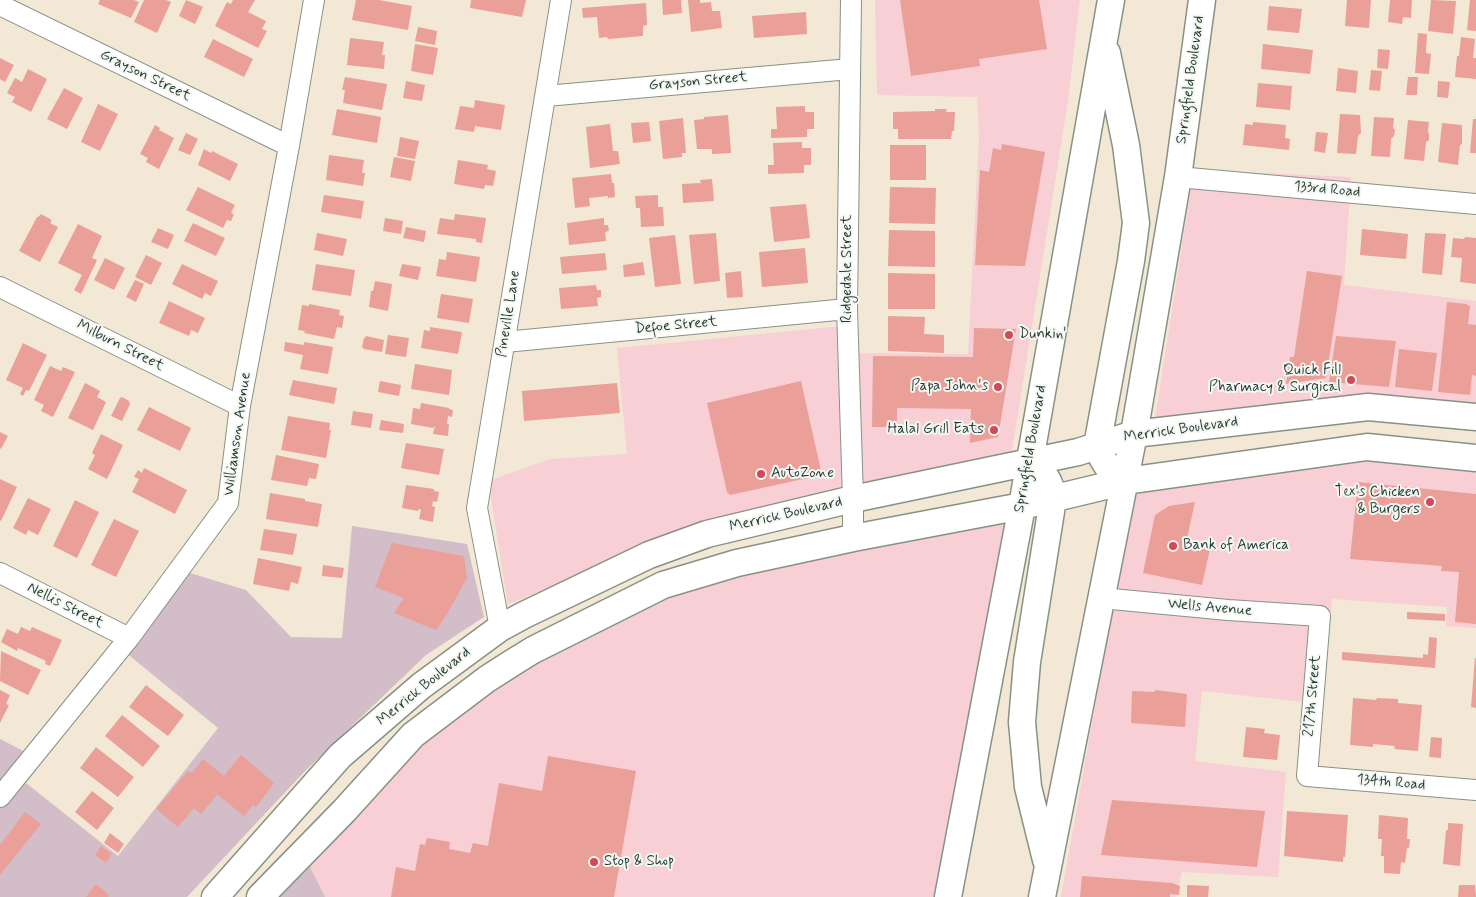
<!DOCTYPE html>
<html>
<head>
<meta charset="utf-8">
<style>
	body { margin:0 }
	canvas { display:block; background:#f2e8d5 }
</style>
</head>
<body>
<canvas width="1476" height="897"></canvas>
<script>
const context = document.querySelector('canvas').getContext('2d');
context.lineJoin = 'round';
function paint(path, color) {
  context.fillStyle = color;
  context.fill(path, 'evenodd');
}
function strokePath(path, color, width, dash) {
  context.strokeStyle = color;
  context.lineWidth = width;
  context.lineCap = dash ? 'butt' : 'round';
  context.setLineDash(dash || []);
  context.stroke(path);
}
function label(font, color, halo, rows, align = 'center') {
  context.font = font + ' Mynerve,sans-serif';
  context.lineWidth = 4;
  context.setLineDash([]);
  context.textBaseline = 'middle';
  context.strokeStyle = halo;
  context.fillStyle = color;
  for (const [text, x, y, turn = 0] of rows) {
    context.save();
    context.translate(x, y);
    context.rotate((+turn || 0) * Math.PI / 180);
    context.textAlign = isNaN(turn) ? turn : align;
    if (halo) context.strokeText(text, 0, 0);
    context.fillText(text, 0, 0);
    context.restore();
  }
}
paint(new Path2D(`
	M875 0H1080L1068 101 1011 457 640 550 508 604 488 481 550 459 627 454 617 348 843 326V353L968 354 979 137 977 97 877 95Z
	M1194 170 1351 177 1344 285 1476 301V407L1154 424Z
	M1370 455 1476 464V628L1446 626 1447 607 1332 599 1322 704 1202 691 1195 761 1286 772 1278 877 1182 872 1176 897H1061L1134 488Z
	M1014 513 940 897H325L316 882 309 865 418 741 498 680 674 587Z`), '#f7cfd5');
paint(new Path2D(`
	M352 526 467 544 484 617 426 655 306 770 187 897H0V739L43 761 26 783 118 856 218 728 125 652 190 573 246 590 291 637 342 638Z
	M309 865 325 897H278Z`), '#d2bdc8');
paint(new Path2D(`
	M100 0H134L139 2 131 18 98 4Z
	M144 0H166L171 2 157 33 134 22Z
	M186 0 203 7 195 24 179 16Z
	M233 0H255L248 12 266 21 262 29 267 31 258 48 215 26 227 2 231 4Z
	M356 0H379L412 6 408 30 352 20Z
	M471 0H526L522 17 470 8Z
	M662 0H681L682 13 663 15Z
	M688 0H700V3L711 2 712 11H720L722 28 691 32Z
	M900 0H1039L1047 49 979 59 980 66 911 76Z
	M1347 0H1371L1369 28 1345 26Z
	M1390 0H1412L1411 18 1403 17 1402 24 1388 22Z
	M1431 0 1456 1 1453 34 1428 31Z
	M1470 0H1476V31L1467 30Z
	M646 3 647 25 643 26V36L608 39 607 37 599 38 597 17 583 18 582 8Z
	M1269 6 1302 9 1299 33 1267 30Z
	M806 12 807 34 754 38 752 16Z
	M418 27 437 31 435 45 415 41Z
	M1418 33 1427 34 1426 53 1431 54 1429 74 1415 73Z
	M1461 37 1475 39 1473 58H1476V79L1455 77 1457 56H1459Z
	M350 38 384 42 382 55H385L384 69 347 65Z
	M213 39 253 59 244 77 204 57Z
	M415 44 438 48 433 75 411 71Z
	M1263 44 1313 50 1310 74 1261 69Z
	M1378 49 1390 50 1388 69 1377 68Z
	M0 58 14 65 5 82 0 79Z
	M1338 68 1358 71 1356 93 1336 91Z
	M28 69 47 79 31 112 12 102 15 97 7 93 15 78 22 82Z
	M1371 70 1382 71 1380 91 1369 90Z
	M345 77 387 84 382 110 343 103 345 90H342Z
	M1408 77H1418L1417 95H1406Z
	M406 81 425 85 422 101 403 98Z
	M1438 81 1450 82 1448 98 1437 97Z
	M1258 83 1292 86 1290 110 1256 107Z
	M64 88 83 98 67 129 47 119Z
	M475 100 505 105 501 130 475 126 474 132 455 129 460 106 474 108Z
	M98 104 118 114 100 151 81 142Z
	M805 106V112H814V129H807V137L771 138V129H777L776 107Z
	M337 109 381 117 377 143 332 135Z
	M935 109H947L946 112H955L954 131H952L951 139H898V129H893V112L935 111Z
	M1340 114 1360 115 1361 133 1358 136 1356 154 1337 153Z
	M728 115 731 153 712 154V149H697L694 120 704 119V117Z
	M1374 117 1394 118 1393 128 1395 130 1394 136 1391 139 1390 157 1371 156Z
	M683 118 686 153H682V157L663 159 659 121Z
	M1473 119H1476V153H1470Z
	M1408 120 1429 122 1428 131 1429 135V140L1426 142 1424 161 1404 159Z
	M649 122 651 141 633 143 631 123Z
	M1253 122 1286 125 1285 138 1290 139 1289 150 1243 145 1245 124 1253 125Z
	M1442 123 1462 125V144L1460 145 1458 165 1438 162Z
	M610 124 613 151H618L620 164 590 168 586 127Z
	M155 125 160 128 159 130 174 138 159 169 146 162 148 158 140 154Z
	M1316 132 1328 133 1325 153 1314 151Z
	M186 133 198 139 190 155 178 150Z
	M400 137 419 141 415 159 397 156Z
	M802 142V148H811V165H804V173L768 174V165H774L773 143Z
	M1002 144 1045 152 1025 266 975 265 980 170 989 172 993 148 1001 150Z
	M890 145H926V180H890Z
	M204 149 211 153 212 151 238 164 230 181 198 165Z
	M329 155 364 160 362 173H365L363 186 326 180Z
	M394 157 415 161 411 181 390 177Z
	M458 160 488 165 487 169 496 171 493 186 485 185 484 189 454 184Z
	M611 174 612 183H614L615 197 608 198V196L589 198 590 206 575 208 572 178Z
	M712 179 714 201 683 203 682 184 701 183 700 180Z
	M198 187 235 205 231 213 234 214 231 221 227 220 223 228 186 210Z
	M890 187 936 188 935 224 889 223Z
	M324 195 364 201 361 219 321 212Z
	M658 195V207H663L664 226 641 227 640 208H636L635 196Z
	M806 204 810 238 774 242 770 207Z
	M41 214 52 220 50 223 58 227 40 262 19 251 37 217H38Z
	M455 214 486 218 482 243 476 242V239L437 234 440 218 454 220Z
	M385 218 403 221 401 234 383 231Z
	M604 218V225H608L609 231 605 232 606 241 569 245 567 223Z
	M193 223 225 238 216 256 184 241Z
	M78 224 102 236 92 258 97 260 81 294 74 290 82 275 58 263Z
	M406 227 426 231 424 242 403 238Z
	M158 228 174 235 168 249 151 242Z
	M1362 229 1408 234 1406 259 1360 255Z
	M889 230 935 231V267L888 266Z
	M317 233 347 239 343 256 314 250Z
	M716 233 720 281 694 284 689 235Z
	M1425 233 1446 234 1442 275 1422 273Z
	M675 235 681 284 655 287 649 238Z
	M1465 237 1476 238V284L1460 282 1462 258 1451 257 1453 238 1464 239Z
	M805 248 808 283 762 287 759 252Z
	M447 252 480 257 476 282 436 276 439 259 446 260Z
	M605 253 607 270 562 274 560 257Z
	M146 255 162 263 151 285 135 277Z
	M105 258 125 268 114 290 94 280Z
	M643 262 645 275 624 277 623 265Z
	M182 264 218 281 211 296 205 293 202 299 172 284Z
	M316 264 355 270 351 296 312 290Z
	M402 264 421 267 418 280 399 276Z
	M741 271 743 297 727 298 725 273Z
	M1307 271 1342 276 1326 378 1286 384 1290 357H1294Z
	M888 273 935 274V309H888Z
	M135 280 144 284 136 302 126 297Z
	M375 281 392 284 388 311 369 307 371 291H373Z
	M596 285 597 290H601V297L597 298 598 306 561 309 559 288Z
	M441 294 473 299 469 323 437 318Z
	M169 301 205 318 198 333 191 330 189 336 159 323Z
	M1447 302 1467 304V305L1470 306 1468 324 1476 325V376L1472 375 1470 395 1438 392Z
	M309 304 340 310 339 315 344 316 342 328 337 327 334 339 304 333 305 331 298 330 302 305 309 306Z
	M888 316 925 317 924 334 944 335V353L888 351Z
	M430 327 462 332 458 354 421 348 424 330 430 331Z
	M974 328 1016 329 998 437 970 443 971 409 897 408V427H872L873 356 973 357Z
	M388 335 409 338 406 357 385 354Z
	M366 336 384 340 382 352 364 349 362 347 364 338H365Z
	M1336 336 1396 341 1389 387 1329 382Z
	M285 342 304 345V342L333 347 328 374 300 369 303 355 284 351Z
	M23 343 47 355 29 391 26 390 23 396 20 394 23 388 6 380Z
	M1399 349 1437 353 1432 391 1395 387Z
	M415 364 452 370 449 395 411 389Z
	M50 366 61 371 63 367 75 372 53 417 41 411 44 405 34 400Z
	M293 380 337 388 334 404 289 395Z
	M380 381 401 385 399 396 378 392Z
	M801 381 821 471 820 474 817 476 730 495 727 492 707 403Z
	M85 383 100 391 97 397 106 402 93 430 68 418Z
	M617 383 620 413 524 421 522 391Z
	M122 397 129 401 130 404 122 421 111 416 120 398Z
	M421 403 449 408V409L453 410 452 417 448 416 447 424H449L448 436 433 434 435 426 433 428 411 424 413 408 420 409Z
	M149 407 191 428 180 451 137 430Z
	M353 411 373 414 371 428 351 425Z
	M288 416 330 423 329 430H331L326 458 281 450Z
	M381 420 404 424 403 433 379 430Z
	M0 432 8 436 1 449 0 448Z
	M101 434 123 445 107 479 88 469 95 455 92 453Z
	M406 443 444 449 439 475 401 468Z
	M276 455 319 464 316 479 309 478 307 486 271 480Z
	M144 468 187 490 175 514 132 492 139 479 134 477 138 470 142 473Z
	M0 479 17 487 1 521 0 520Z
	M1358 482 1476 494V624L1455 622 1459 572 1441 571 1442 566 1350 559Z
	M406 485 434 489V491L439 492 437 502 433 501 432 506 435 507 433 522 419 519 421 510 418 509V511L402 508Z
	M270 493 305 499V501L322 504 318 527 266 519Z
	M28 498 51 509 38 535 28 530 26 535 13 528Z
	M75 500 99 512 77 558 53 546Z
	M1195 502 1186 543 1210 549 1202 585 1143 573 1155 515 1169 506Z
	M114 519 139 531 116 577 91 565Z
	M264 529 297 534 293 555 260 550Z
	M392 543 464 556 467 578 447 614 436 630 394 613 404 598 375 587Z
	M258 558 302 567 298 584 291 582 289 591 253 584Z
	M323 565 344 568 342 578 322 576Z
	M1407 612 1445 614V621L1407 619Z
	M21 627 30 631 32 627 62 640 50 666 45 664 46 661 18 648 17 651 1 642 7 629 18 634Z
	M1429 637 1437 638 1435 668 1342 660V652L1423 658V654L1428 655Z
	M1 651 41 670 28 695 0 681Z
	M1475 658 1476 659V708L1471 707Z
	M146 685 184 715 168 736 129 707Z
	M0 690 10 695 6 704 9 705 0 723Z
	M1155 690 1187 694 1185 727 1131 723 1132 691 1155 692Z
	M1353 698 1376 700 1377 698 1398 699V703L1422 705 1418 751 1394 749 1395 746 1373 744V747L1350 745Z
	M122 715 160 746 143 767 105 736Z
	M1246 727 1265 729 1264 733 1280 735 1277 760 1243 757Z
	M1431 737 1442 738 1441 758 1429 757Z
	M96 747 134 777 118 797 80 768Z
	M241 755 274 783 256 807 253 805 244 816 213 791 217 795 201 814 194 808 178 827 156 809 188 771 192 773 203 759 224 776Z
	M548 756 636 771 614 897H391L396 867 415 871 420 844 425 845 427 838 450 842 449 849 470 853 473 843 488 846 499 783 542 791Z
	M92 791 114 808 97 830 75 812Z
	M1112 800 1265 811 1257 867 1101 855Z
	M1287 811 1348 815 1345 857H1343V862L1284 856Z
	M25 812 41 824 0 875V845Z
	M1379 815 1408 818 1407 839H1410L1409 848H1407L1405 863 1401 862 1400 874 1384 873V856H1381L1382 839H1378Z
	M1448 823 1463 824 1460 866 1443 864 1446 830H1448Z
	M110 833 124 844 118 853 104 843Z
	M101 846 112 854 106 863 95 855Z
	M1082 876 1172 883 1180 886 1179 895 1170 894V897H1080Z
	M96 884 109 895 108 897H86Z
	M1187 885 1209 886 1208 897H1187Z
	M1459 885H1475L1476 897H1458Z`), '#ea9f98');
const minor = new Path2D(`
	M851 0 847 309 853 499V538
	M0 5 289 146
	M546 96 850 69
	M1178 177 1476 204
	M0 287 240 406
	M505 342 847 309
	M0 573 129 638
	M1101 598 1228 610 1320 616 1307 776 1476 790
	M500 628 477 508 561 0
	M0 797 129 638 228 503 240 406 289 146 314 0`);
const major = new Path2D(`
	M1107 53 1126 145 1136 223 1131 261 1097 446C1104 464 1109 471 1126 481
	M1029 463C1045 474 1050 479 1053 499L1027 662 1022 722 1028 787 1046 860
	M215 897 340 756 421 686 500 628 524 615 649 555 707 534 853 499 1078 452 1134 434 1368 407 1476 417
	M260 897 344 811 413 735 487 679 512 663 533 650 663 585 737 563 853 538 1022 506 1126 481 1367 447 1476 458
	M948 897 1022 506 1111 0
	M1042 897 1134 434 1178 177 1202 0`);
strokePath(minor, '#889284', 22);
strokePath(major, '#889284', 29);
strokePath(minor, '#fff', 20);
strokePath(major, '#fff', 26);
for (const [x, y, r, color] of [
	[1009,335,5,"#d1495b"],
	[1351,380,5,"#d1495b"],
	[998,387,5,"#d1495b"],
	[994,430,5,"#d1495b"],
	[761,474,5,"#d1495b"],
	[1430,502,5,"#d1495b"],
	[1173,546,5,"#d1495b"],
	[594,862,5,"#d1495b"]
]) {
  const dot = new Path2D();
  dot.arc(x, y, r, 0, 2 * Math.PI);
  context.fillStyle = color;
  context.fill(dot);
  strokePath(dot, '#f6f6f2', 2);
}
label('15px', '#1f3d34', '#f6f6f2', [
	["Grayson Street",145,76,26],
	["Springfield Boulevard",1191,80,-82],
	["Grayson Street",698,82,-5],
	["133rd Road",1327,190,5],
	["Ridgedale Street",848,269,-90],
	["Pineville Lane",509,314,-81],
	["Defoe Street",676,326,-5],
	["Milburn Street",120,346,27],
	["Merrick Boulevard",1181,430,-8],
	["Williamson Avenue",238,434,-82],
	["Springfield Boulevard",1031,449,-80],
	["Merrick Boulevard",786,515,-13],
	["Nellis Street",65,606,27],
	["Wells Avenue",1210,608,5],
	["Merrick Boulevard",424,687,-39],
	["217th Street",1313,696,-85],
	["134th Road",1391,783,5]
]);
label('15px', '#1f3d34', '#f6f6f2', [
	["Dunkin'",1019,335],
	["Quick Fill",1341,371,"right"],
	["Pharmacy & Surgical",1341,388,"right"],
	["Papa John's",988,387,"right"],
	["Halal Grill Eats",984,430,"right"],
	["AutoZone",771,474],
	["Tex's Chicken",1420,493,"right"],
	["& Burgers",1420,510,"right"],
	["Bank of America",1183,546],
	["Stop & Shop",604,862]
], 'left');
</script>
</body>
</html>
